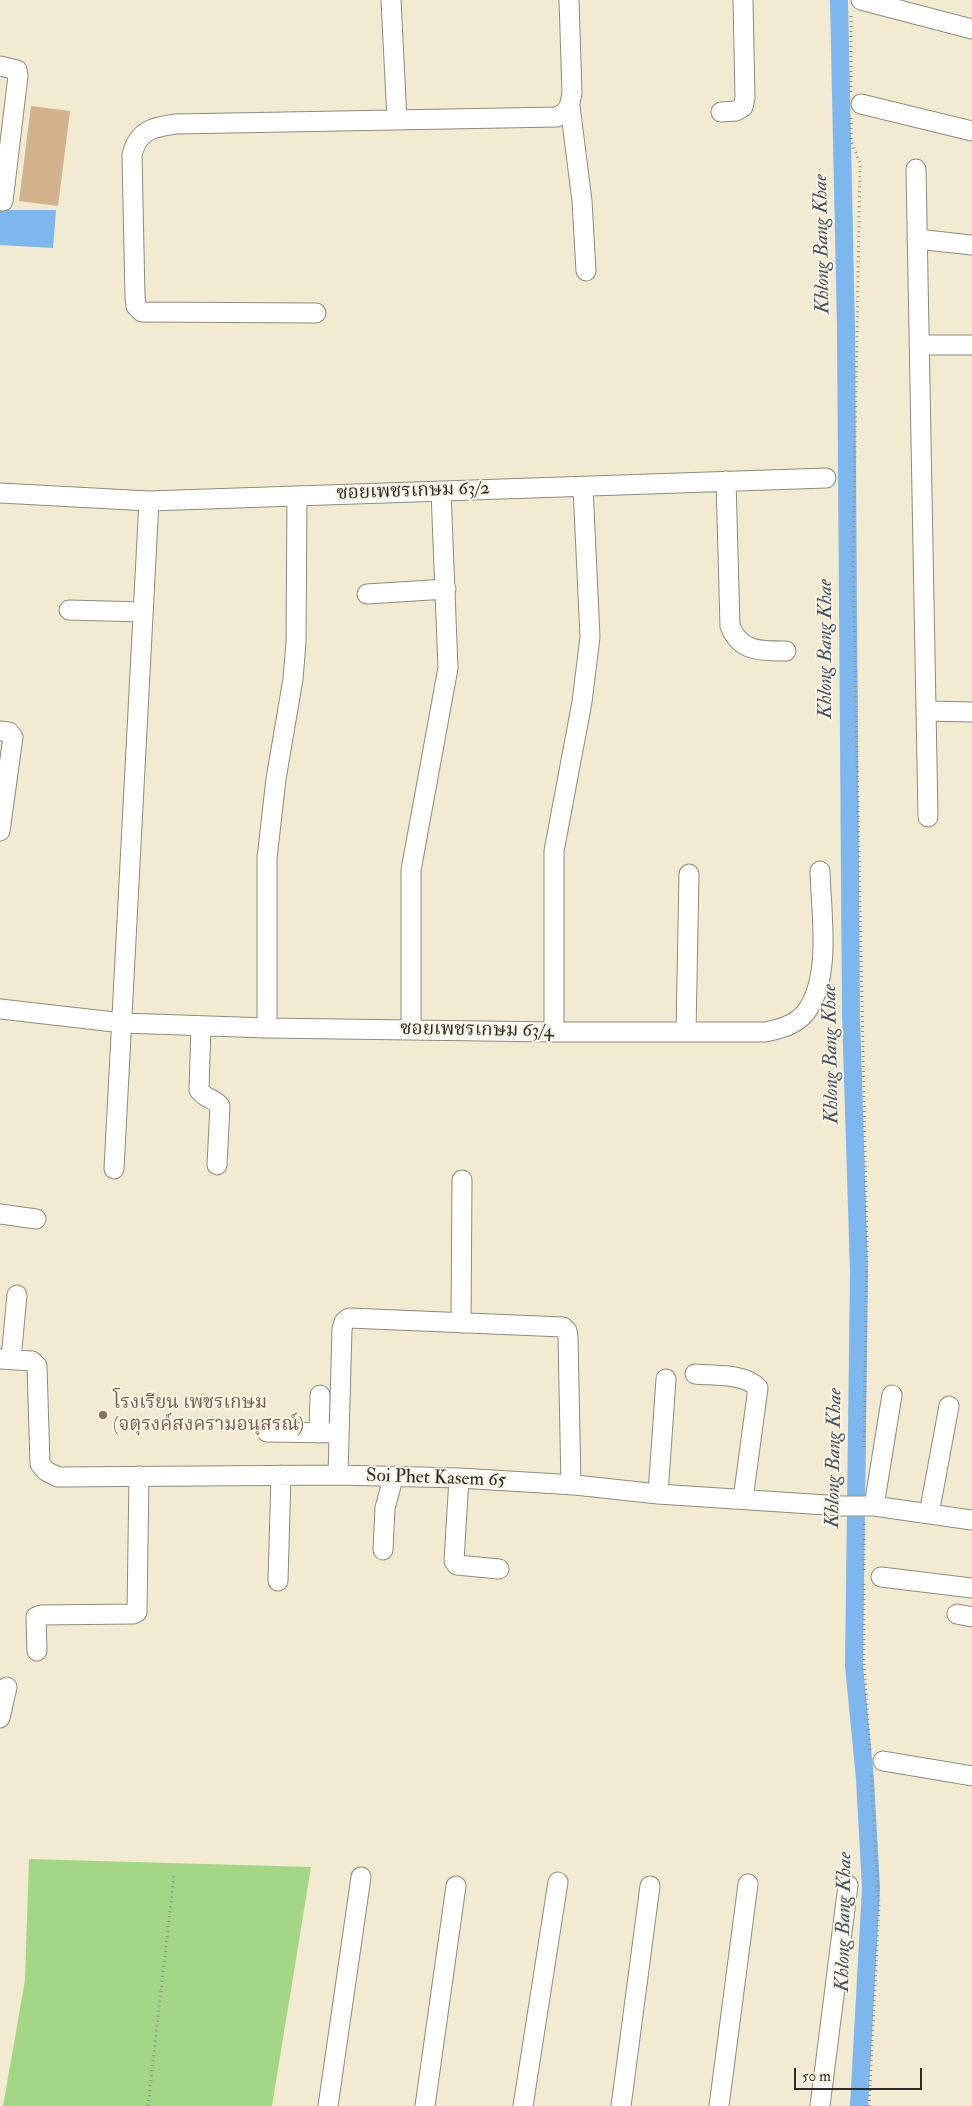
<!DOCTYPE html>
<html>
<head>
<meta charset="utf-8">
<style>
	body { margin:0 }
	#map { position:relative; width:972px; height:2106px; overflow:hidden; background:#f2ebd1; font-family:"IM FELL Double Pica",serif }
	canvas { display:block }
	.scale { position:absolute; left:794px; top:2068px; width:128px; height:22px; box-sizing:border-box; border:2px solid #2b2b2b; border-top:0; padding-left:6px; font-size:15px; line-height:18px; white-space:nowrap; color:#2b2b2b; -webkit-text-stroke:4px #fcf5e5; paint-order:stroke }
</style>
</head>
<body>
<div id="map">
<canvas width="972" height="2106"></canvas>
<div class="scale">50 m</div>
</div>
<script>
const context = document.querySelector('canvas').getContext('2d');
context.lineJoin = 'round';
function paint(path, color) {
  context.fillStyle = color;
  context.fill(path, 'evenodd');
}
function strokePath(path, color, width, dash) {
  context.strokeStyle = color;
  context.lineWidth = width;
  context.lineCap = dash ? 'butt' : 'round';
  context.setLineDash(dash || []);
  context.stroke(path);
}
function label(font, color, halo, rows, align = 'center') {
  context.font = font + ' "IM FELL Double Pica","Noto Serif Thai",serif';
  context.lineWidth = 4;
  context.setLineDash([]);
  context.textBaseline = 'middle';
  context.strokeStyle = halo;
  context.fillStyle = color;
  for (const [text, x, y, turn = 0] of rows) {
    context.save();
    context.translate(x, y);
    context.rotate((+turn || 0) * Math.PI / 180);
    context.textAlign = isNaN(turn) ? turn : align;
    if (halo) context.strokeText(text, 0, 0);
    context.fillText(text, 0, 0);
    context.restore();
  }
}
paint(new Path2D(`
	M29 1859 311 1867 272 2106H3L25 1980Z`), '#a3d786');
paint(new Path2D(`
	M0 210H56L53 248 0 245Z`), '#7eb6ee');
strokePath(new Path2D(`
	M839 0 846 329 851 1015 859 1272 854 1666 865 1779 871 1888 859 2106`), '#7eb6ee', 18);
paint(new Path2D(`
	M31 106 70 111 58 206 19 201Z`), '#d2b28c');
const minor = new Path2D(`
	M391 0 397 120
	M861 0 972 29
	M0 66 17 70 18 76 3 201
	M861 104 972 131
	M570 106 582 201 586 271
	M721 112 736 111 743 107 745 98 743 0
	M916 169 928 817
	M917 239 972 245
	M316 313 142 312 136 306 135 297 132 155C138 130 153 127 176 124L557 117C569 112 570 105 572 93L569 0
	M919 345H972
	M726 481 730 626C740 652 761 651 786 651
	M0 493 149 501 826 478
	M367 594 446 589
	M69 610 143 612
	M926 711 972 712
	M0 731 9 732 13 737 0 831
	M0 1009 123 1023 267 1028 554 1032H765C780 1029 796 1025 806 1012 832 977 821 913 820 871
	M201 1026 199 1090C205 1099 214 1098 220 1106L217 1165
	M267 1028V858L276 779 293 679 296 643 297 496
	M411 1030V870L448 668 441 491
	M686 1031 689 874
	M554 1032V851L582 702 590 637 583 487
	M114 1169 149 501
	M0 1214 36 1219
	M461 1323 462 1180
	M0 1359 32 1361 37 1366 40 1464 46 1471 58 1477 338 1475 459 1478 575 1485 658 1494 842 1506H874L972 1520
	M11 1359 17 1295
	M695 1374C713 1376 745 1373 758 1388L743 1499
	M267 1432 339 1433
	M319 1433 320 1395
	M338 1475 342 1329 344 1322 349 1318 563 1327 567 1331 568 1337 571 1485
	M459 1478 454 1561 457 1565 499 1569
	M658 1494 666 1379
	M874 1506 892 1395
	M929 1514 949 1406
	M383 1550 385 1508 391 1486 390 1477
	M881 1577 972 1588
	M278 1581 281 1475
	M957 1614 972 1617
	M37 1651 36 1617 41 1615 133 1614 137 1612 139 1476
	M0 1718 7 1687
	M883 1761 972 1776
	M328 2106 361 1877
	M425 2106 456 1886
	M523 2106 558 1882
	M621 2106 650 1886
	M719 2106 748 1884
	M820 2106 848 1885`);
strokePath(minor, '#8e8b7e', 21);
strokePath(new Path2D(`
	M851 92V13
	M851 118V141L860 163 853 563 867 1246 864 1447
	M864 1570V1524
	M864 1584V1665L870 1750
	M148 2106 174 1875
	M869 2106 879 1906 871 1773`), '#8e8b7e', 3, [1, 4]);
strokePath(minor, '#fff', 19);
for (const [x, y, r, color] of [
	[103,1415,5,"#8d6e63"]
]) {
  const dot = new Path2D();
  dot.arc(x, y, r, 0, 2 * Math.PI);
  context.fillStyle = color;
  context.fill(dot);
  strokePath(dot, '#fcf5e5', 2);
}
label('19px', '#2b2b2b', '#fcf5e5', [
	["ซอยเพชรเกษม 63/2",413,492,-2],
	["ซอยเพชรเกษม 63/4",477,1031,1],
	["Soi Phet Kasem 65",436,1479,2]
]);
label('19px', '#785e54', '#fcf5e5', [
	["โรงเรียน เพชรเกษม",113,1404],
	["(จตุรงค์สงครามอนุสรณ์)",113,1426]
], 'left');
label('italic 20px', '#456', '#fcf5e5', [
	["Khlong Bang Khae",823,244,-91],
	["Khlong Bang Khae",827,649,-90],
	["Khlong Bang Khae",832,1054,-91],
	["Khlong Bang Khae",835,1458,-89],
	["Khlong Bang Khae",845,1922,-89]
]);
</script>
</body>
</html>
